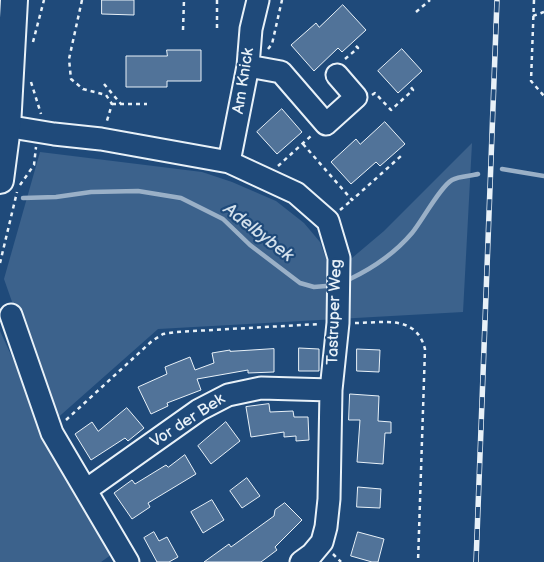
<!DOCTYPE html>
<html>
<head>
<meta charset="utf-8">
<style>
	body { margin:0 }
	canvas { display:block; background:#1f4a7a }
</style>
</head>
<body>
<canvas width="544" height="562"></canvas>
<script>
const context = document.querySelector('canvas').getContext('2d');
context.lineJoin = 'round';
function paint(path, color) {
  context.fillStyle = color;
  context.fill(path, 'evenodd');
}
function strokePath(path, color, width, dash) {
  context.strokeStyle = color;
  context.lineWidth = width;
  context.lineCap = dash ? 'butt' : 'round';
  context.setLineDash(dash || []);
  context.stroke(path);
}
function label(font, color, halo, rows, align = 'center') {
  context.font = font + ' "Balsamiq Sans",sans-serif';
  context.lineWidth = 4.5;
  context.setLineDash([]);
  context.textBaseline = 'middle';
  context.strokeStyle = halo;
  context.fillStyle = color;
  for (const [text, x, y, turn = 0] of rows) {
    context.save();
    context.translate(x, y);
    context.rotate((+turn || 0) * Math.PI / 180);
    context.textAlign = isNaN(turn) ? turn : align;
    if (halo) context.strokeText(text, 0, 0);
    context.fillText(text, 0, 0);
    context.restore();
  }
}
paint(new Path2D(`
	M472 143 463 312 158 329 54 421 4 279 40 152 202 172 232 182 276 201 304 223 320 242 330 270 352 258 384 231Z
	M0 331 52 444 115 552 101 562H0Z`), '#3c628c');
strokePath(new Path2D(`
	M502 169 544 176
	M23 198 56 197 91 192 138 191 181 198 223 219 250 245 300 283 314 287 326 286
	M350 279C373 268 395 253 412 233 422 221 440 187 452 180 459 176 471 176 478 174`), '#9ab0c7', 4.5);
const building = new Path2D(`
	M102 0H134V15L102 14Z
	M343 5 366 30 342 52 338 48 314 71 291 45 316 23 319 27Z
	M402 49 422 71 398 93 378 71Z
	M167 50H201V81H167V87H126V56H167Z
	M282 109 302 132 277 154 257 132Z
	M385 122 405 144 380 166 376 162 351 184 331 162 356 139 360 144Z
	M299 348 319 349V371H299Z
	M274 349V372L248 373V370L197 379 201 390 167 403 168 406 151 414 138 387 167 374 165 367 190 357 195 370 214 363 212 353 230 350V351Z
	M357 349 380 350 379 372 357 371Z
	M350 394 379 396 378 421 391 422V433H385L383 464 357 462 360 420H349Z
	M269 404 270 412 293 411 294 417H308L309 440 296 441V436L284 437V432L251 437 246 407Z
	M127 408 144 428 128 441 125 438 91 460 75 434 92 422 98 431Z
	M226 422 240 441 211 464 198 446Z
	M185 455 196 474 148 503 150 507 132 519 114 493 132 480 135 484 166 465 168 467Z
	M247 478 260 496 242 508 230 491Z
	M358 487 381 489 380 508 357 507Z
	M212 500 224 520 203 533 191 512Z
	M285 503 302 520 275 547 277 550 261 562H204L229 544 231 547 274 516 275 510Z
	M154 532 159 541 167 537 178 557 169 562H157L144 538Z
	M358 532 384 539 378 562H372L351 556Z`);
paint(building, '#517399');
strokePath(building, '#e8f1f8', 1);
const minor = new Path2D(`
	M248 66 281 72 326 124 356 97 337 75
	M0 125 54 134 101 139 229 162 296 193 328 221 339 258 338 323 331 390 329 499 326 527 322 542 312 554 301 562
	M229 162 248 66 251 29 258 0
	M11 315 52 433 128 562
	M86 490 199 410 228 395 261 388 331 390`);
const major = new Path2D(`
	M0 180 7 127 14 0`);
strokePath(minor, '#e8f1f8', 25);
strokePath(major, '#e8f1f8', 30);
strokePath(new Path2D(`
	M82 0 69 59 71 79 83 89 106 95 112 104 106 124
	M217 0V30
	M534 0 531 81 544 96
	M416 12 430 0
	M533 16 544 12
	M183 30 184 0
	M33 42 44 0
	M268 49 272 44 282 0
	M345 59 358 48 354 44
	M31 82 41 114
	M104 84 121 104
	M372 95 375 93 391 110 413 90 410 86
	M112 104H147
	M303 144 352 200 401 156
	M278 166 312 135
	M20 185 34 165 36 147
	M340 210 352 200
	M0 263 17 192
	M355 323C383 323 416 314 425 349L418 562
	M66 420 152 341 163 334 176 332 320 324
	M333 554 341 562`), '#e8f1f8', 2.5, [4, 4]);
strokePath(minor, '#1f4a7a', 21);
strokePath(major, '#1f4a7a', 26);
const rail = new Path2D(`
	M476 562 497 0`);
strokePath(rail, '#e8f1f8', 5.5);
strokePath(rail, '#1f4a7a', 4, [11]);
label('16px', '#e8f1f8', '#1f4a7a', [
	["Am Knick",244,81,-81],
	["Tastruper Weg",335,312,-88],
	["Vor der Bek",188,421,-33]
]);
label('italic 18px', '#d4e1ec', '#1f4a7a', [
	["Adelbybek",258,233,38]
]);
</script>
</body>
</html>
